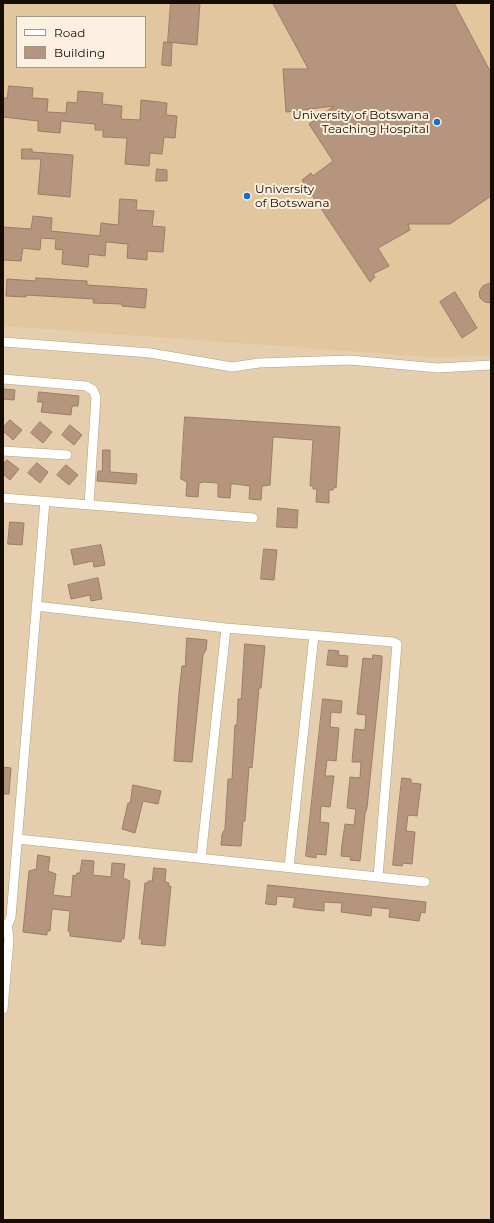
<!DOCTYPE html>
<html>
<head>
<meta charset="utf-8">
<style>
	body { margin:0 }
	#map { position:relative; width:494px; height:1223px; overflow:hidden; background:#e5cead; font-family:Montserrat,sans-serif }
	canvas { display:block }
	.frame { position:absolute; inset:0; border:4px solid #150d03; pointer-events:none }
	.legend { position:absolute; left:16px; top:16px; width:130px; height:52px; box-sizing:border-box; background:#fcf1e0; border:1px solid #a09688; margin:0; padding:5px 7px; list-style:none; font-size:12px; color:#150d03 }
	.legend li { display:flex; align-items:center; gap:8px; height:20px }
	.legend b { width:20px; border:1px solid #a09688 }
</style>
</head>
<body>
<div id="map">
<canvas width="494" height="1223"></canvas>
<div class="frame"></div>
<ul class="legend">
<li><b style="height:5px;background:#fff"></b>Road</li>
<li><b style="height:11px;background:#b5957d"></b>Building</li>
</ul>
</div>
<script>
const context = document.querySelector('canvas').getContext('2d');
context.lineJoin = 'round';
function paint(path, color) {
  context.fillStyle = color;
  context.fill(path, 'evenodd');
}
function strokePath(path, color, width, dash) {
  context.strokeStyle = color;
  context.lineWidth = width;
  context.lineCap = dash ? 'butt' : 'round';
  context.setLineDash(dash || []);
  context.stroke(path);
}
function label(font, color, halo, rows, align = 'center') {
  context.font = font + ' Montserrat,sans-serif';
  context.lineWidth = 4;
  context.setLineDash([]);
  context.textBaseline = 'middle';
  context.strokeStyle = halo;
  context.fillStyle = color;
  for (const [text, x, y, turn = 0] of rows) {
    context.save();
    context.translate(x, y);
    context.rotate((+turn || 0) * Math.PI / 180);
    context.textAlign = isNaN(turn) ? turn : align;
    if (halo) context.strokeText(text, 0, 0);
    context.fillText(text, 0, 0);
    context.restore();
  }
}
paint(new Path2D(`
	M3 3H491V356L432 357 3 326ZM17 17H145V67H17Z`), '#e1c69e');
const building = new Path2D(`
	M171 3H200L197 45 168 42Z
	M273 3H454L491 73V196L450 224H408L410 230 378 248 389 266 373 274 375 277 370 282 302 180 311 173 313 176 333 161 309 124 334 106 286 112 283 69H308Z
	M164 42 172 43 171 66 162 65Z
	M9 86 33 88 32 98 48 99 47 112 66 113 67 102 77 103 78 91 103 93 102 104 122 106 121 119 140 120 141 100 167 103 166 115 177 116 175 138 164 137 162 154 150 153 149 166 125 164 127 138 103 137V130H95V124L61 121 60 133 38 131V121L3 117V98H7Z
	M22 149H32V152L73 155 70 197 38 194 41 159H22Z
	M157 169 167 170V181H156Z
	M120 199 137 200 136 210 154 211 152 226 165 227 163 252 147 251V260L127 258 128 244 106 242 105 256 89 254 88 267 62 264 63 250 55 249 56 239 41 238 40 250 23 248 21 261 3 260V227L31 229 33 216 52 218 51 231 100 236 101 223 118 225Z
	M36 278 87 281V285L147 289 145 308 122 306V304L93 303 94 299 26 295V297L6 296 7 279 36 281Z
	M491 283V303L485 302 480 298 479 292 483 286Z
	M455 292 477 328 462 338 440 302Z
	M3 389 15 390 14 400 3 399Z
	M39 392 79 396 78 406H72L71 415 41 412 43 402H38Z
	M185 417 340 427 336 488 334 487 333 490H329V503L316 502 317 489H313V486H310L313 440 273 437 270 485 262 486 261 500 249 499 250 486 235 484H231L230 498 218 497V483L204 482 199 483 198 497 186 496 187 482 181 479Z
	M10 420 22 430 13 440 3 431V428Z
	M40 422 52 432 43 443 31 433Z
	M70 425 82 435 74 445 62 435Z
	M103 450H110V472L137 474 136 484 97 481 98 471H102Z
	M7 460 19 469 10 480 3 474V465Z
	M37 463 48 472 40 483 28 473Z
	M66 465 78 475 69 485 57 475Z
	M278 508 298 510 297 528 277 527Z
	M10 522 24 523 22 545 8 544Z
	M101 545 105 565 94 567 93 561 74 565 71 550Z
	M264 549 277 550 274 580 261 579Z
	M98 578 102 599 91 601 90 595 71 599 68 585Z
	M187 638 207 640 206 650 203 655 192 762 174 761 179 693 182 666H185Z
	M245 644 265 646 261 688H259L252 768 249 767 245 821H243L241 846 221 845 222 834 225 829 228 779H232L235 725H237L238 699H241Z
	M329 650 339 651 338 655 348 656 347 667 327 665Z
	M373 655 382 656V662L367 808 365 814 360 861 350 860 351 857 341 856 342 844 345 824 354 825 356 809 347 808 350 777 360 778 361 762H352L355 729 365 730 366 715 357 714 363 658 372 659Z
	M323 699 342 701 341 713 331 712 330 727 339 728 336 761 327 760 325 776H334L330 807 321 806 320 822 329 823 326 855 316 854V858L306 856Z
	M3 767 11 768 9 794H3Z
	M402 778 411 779V783L421 784 417 816 408 815 406 831 415 832 412 864 403 863 402 866 393 865Z
	M133 785 161 791 158 804 143 801 135 833 122 829 128 803H130Z
	M38 855 50 857 48 871 56 874 53 895 71 897 73 875 76 876 77 873H80L82 860 94 861 93 875 111 877 112 863 125 864 123 878 130 881 124 939 122 938 121 942 70 936V932L68 931 70 911 52 909 50 931H47V935L23 932 29 871 36 869Z
	M154 868 166 869 165 882 169 883 168 886H171L165 946 141 944 142 939H139L145 883H148V881H152Z
	M268 885 426 902 425 913 421 912 419 921 389 917 390 909 372 907 371 916 341 912 342 903 324 902V911L304 909 293 907 295 898 277 896 276 905 266 904Z`);
paint(building, '#b5957d');
strokePath(building, '#9c7c66', 1);
const street = new Path2D(`
	M3 342 150 353 232 367 259 363 350 360 438 368 491 365
	M3 379 86 386 93 390 96 397 89 504
	M3 451 67 455
	M3 498 253 518
	M36 606 226 628 393 642 397 644 378 877
	M18 839 425 882
	M201 858 226 628
	M289 867 314 635
	M3 927 9 922 11 917 45 501
	M3 1009 9 939 7 924`);
strokePath(street, '#b59f7e', 10);
strokePath(street, '#fff', 9);
for (const [x, y, r, color] of [
	[437,122,4,"#166bd5"],
	[247,196,4,"#166bd5"]
]) {
  const dot = new Path2D();
  dot.arc(x, y, r, 0, 2 * Math.PI);
  context.fillStyle = color;
  context.fill(dot);
  strokePath(dot, '#fcf1e0', 1.5);
}
label('12px', '#150d03', '#fcf1e0', [
	["University of Botswana",429,115],
	["Teaching Hospital",429,129],
	["University",255,189,"left"],
	["of Botswana",255,203,"left"]
], 'right');
</script>
</body>
</html>
